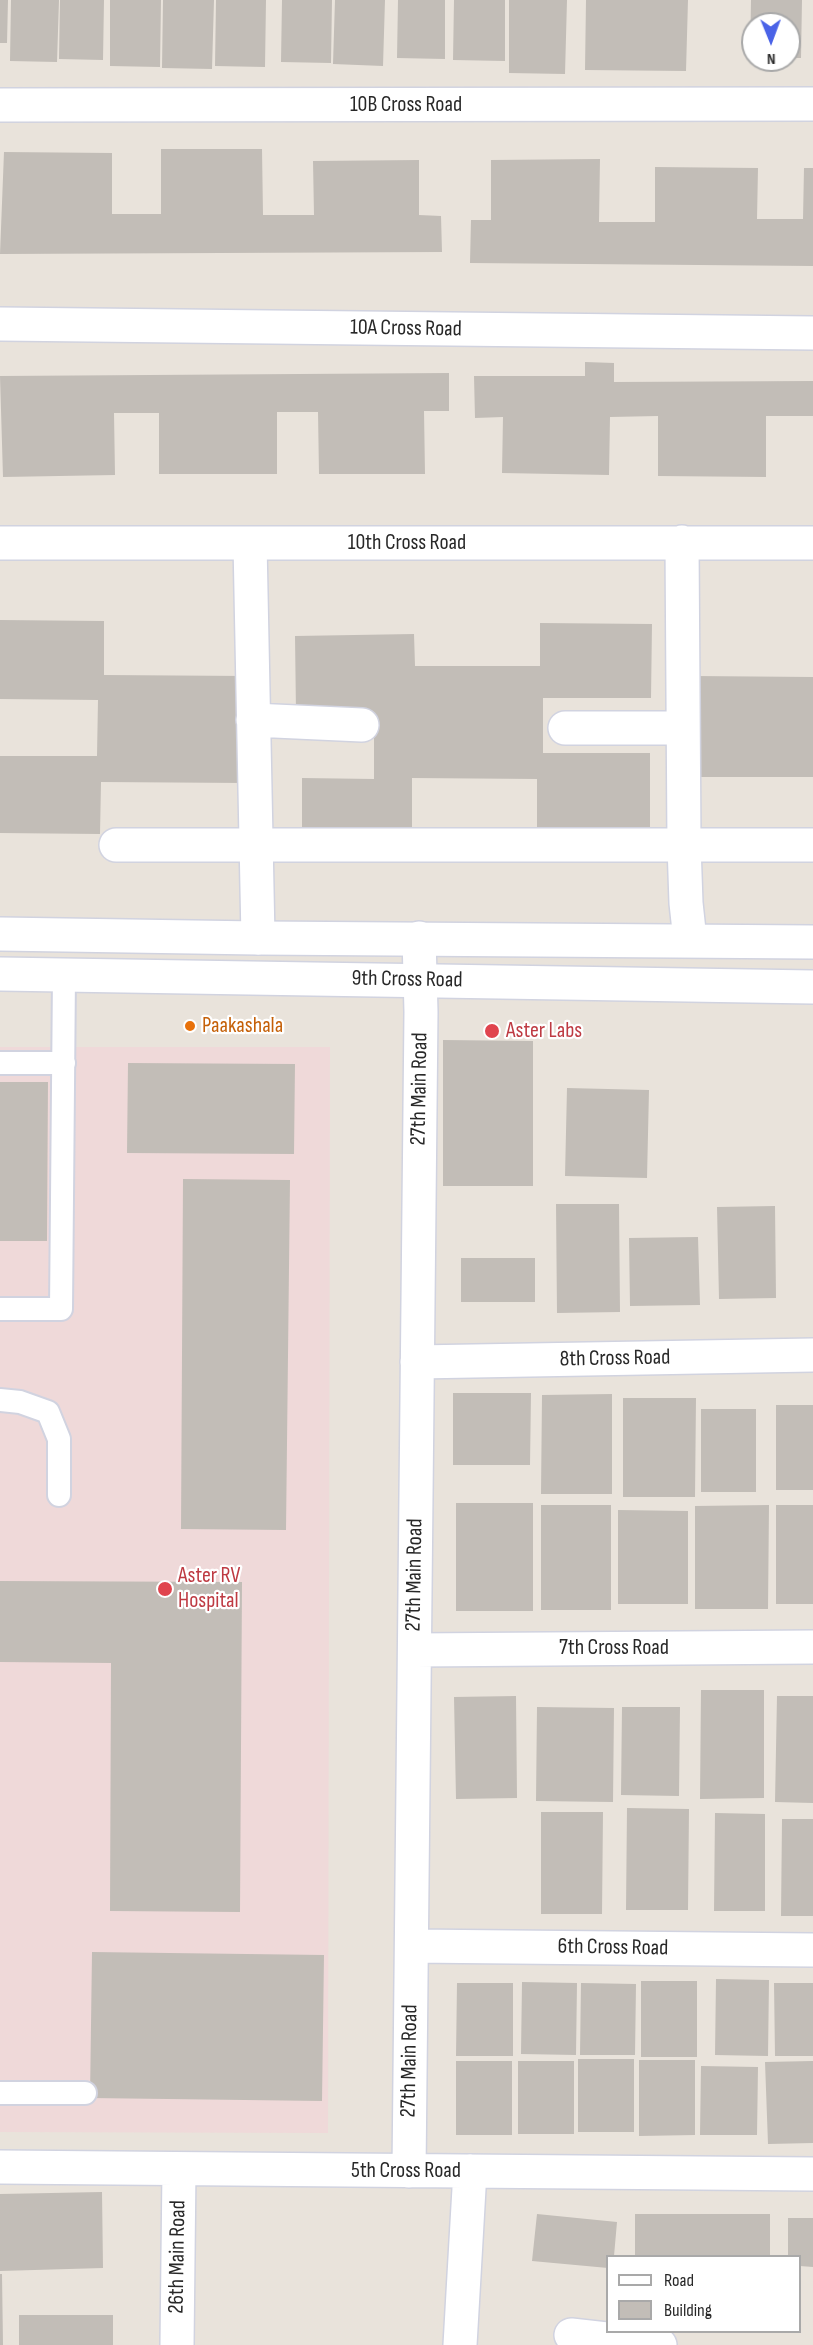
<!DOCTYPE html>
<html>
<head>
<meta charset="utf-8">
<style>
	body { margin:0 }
	#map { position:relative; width:813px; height:2345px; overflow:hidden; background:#e9e3db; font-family:"Sofia Sans Condensed",sans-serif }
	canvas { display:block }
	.legend { position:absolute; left:606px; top:2255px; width:195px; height:78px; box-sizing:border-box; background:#fff; border:2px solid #a9a9a9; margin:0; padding:8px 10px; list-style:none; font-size:18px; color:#282828 }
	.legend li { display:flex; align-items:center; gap:12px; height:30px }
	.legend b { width:30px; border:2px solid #a9a9a9 }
	.north { position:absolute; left:741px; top:12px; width:60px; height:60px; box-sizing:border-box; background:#fff; border:2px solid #a9a9a9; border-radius:50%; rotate:179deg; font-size:16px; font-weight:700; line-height:24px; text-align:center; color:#282828 }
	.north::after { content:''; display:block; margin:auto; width:21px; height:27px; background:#4a63e7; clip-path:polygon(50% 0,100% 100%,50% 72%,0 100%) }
</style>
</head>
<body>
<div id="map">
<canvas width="813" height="2345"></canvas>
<ul class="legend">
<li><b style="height:8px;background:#fff"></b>Road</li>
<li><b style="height:16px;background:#c2bdb7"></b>Building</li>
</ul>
<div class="north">N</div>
</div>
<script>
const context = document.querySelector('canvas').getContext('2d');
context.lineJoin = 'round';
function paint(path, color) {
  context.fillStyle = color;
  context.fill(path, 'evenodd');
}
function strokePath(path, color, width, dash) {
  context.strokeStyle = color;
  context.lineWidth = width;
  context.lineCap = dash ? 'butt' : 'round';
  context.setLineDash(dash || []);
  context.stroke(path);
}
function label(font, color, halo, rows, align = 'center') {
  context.font = font + ' "Sofia Sans Condensed",sans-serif';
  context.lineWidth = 4.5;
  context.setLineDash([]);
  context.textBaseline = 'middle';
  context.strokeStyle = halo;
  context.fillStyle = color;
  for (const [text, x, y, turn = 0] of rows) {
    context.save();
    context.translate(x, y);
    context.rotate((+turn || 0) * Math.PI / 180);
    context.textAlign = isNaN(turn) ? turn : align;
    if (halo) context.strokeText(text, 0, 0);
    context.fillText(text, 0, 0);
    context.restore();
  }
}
paint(new Path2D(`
	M0 1047H330L328 2133 0 2132Z`), '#efd9d9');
paint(new Path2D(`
	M0 0H8L7 43H0Z
	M11 0H59L57 62 10 61Z
	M60 0H104L103 60 59 59Z
	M110 0H161L160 67 110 66Z
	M163 0H214L212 69 162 68Z
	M216 0H266L265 67 215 66Z
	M282 0H332L331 63 281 62Z
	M335 0H385L383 66 333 64Z
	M398 0H445V59L397 58Z
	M454 0H505V61L453 60Z
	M509 0H567L565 74 509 73Z
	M586 0H688L686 71 585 70Z
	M751 0H802L801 58H789V24H753V58H750Z
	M161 149H262L263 215H314L313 161 419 160V215L441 216 442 252 0 254 4 152 112 153V214H161Z
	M600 159 599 222H655V167L758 168 757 219H803L804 168H813V266L470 263 471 220H491V160Z
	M585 362 614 363V382L813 381V416H766V477L658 476V416L610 417 609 475 502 473 503 417 475 418 474 376H585Z
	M449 373V411H424L425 474H319L318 412H277V474H159V413H114L115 475 3 477 0 376Z
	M0 620 104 621V675L246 676 245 783 101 782 100 834 0 833V756H97L98 700 0 699Z
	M540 623 652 624 651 698H543V753H650V833L537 832V779L412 778V832L302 831V778L374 779V713H296L295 636 414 634 415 666H540Z
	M694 676 813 677V777H692Z
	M443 1040 533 1041V1186H443Z
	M128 1063 295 1064 294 1154 127 1153Z
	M0 1082H48L47 1241H0Z
	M567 1088 649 1090 647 1178 565 1176Z
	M183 1179 290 1180 286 1530 181 1529Z
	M556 1204H619L620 1312 557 1313Z
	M775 1206 776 1298 719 1299 717 1207Z
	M698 1237 700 1305 630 1306 629 1238Z
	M461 1258H535V1302H461Z
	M453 1393H531L530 1465H453Z
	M612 1394V1494H541L542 1395Z
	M623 1398H696L695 1497H623Z
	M776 1405H813V1490H776Z
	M701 1409H756V1492H701Z
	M456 1503H533V1611H456Z
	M541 1505H611V1610H541Z
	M769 1505 768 1609H695V1506Z
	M776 1505H813V1604H776Z
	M618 1510 688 1511V1604H618Z
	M0 1581 242 1582 240 1912 110 1911 111 1663 0 1662Z
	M701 1690H764V1798L700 1799Z
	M516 1696 517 1798 456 1799 454 1697Z
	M777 1696H813V1803L775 1802Z
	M537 1707 614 1708 613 1802 536 1801Z
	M622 1707H680L679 1796 621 1795Z
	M627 1808 689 1809 688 1910H626Z
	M541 1812H603L602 1914H541Z
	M715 1813 765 1814V1911H714Z
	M782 1819H813V1916H781Z
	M92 1952 324 1955 322 2101 90 2098Z
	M716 1979 769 1980 768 2056 715 2055Z
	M641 1981H697V2057H641Z
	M522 1982 577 1983 576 2055 521 2054Z
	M457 1983H513V2056H456Z
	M581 1983 636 1984 635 2055H580Z
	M774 1983H813V2056H775Z
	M578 2059H634V2132H578Z
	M639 2060H695V2135L639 2136Z
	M456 2061H512V2135H456Z
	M518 2061H574V2134H518Z
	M813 2061V2143L768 2144 765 2062Z
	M701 2066 758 2067 757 2135H700Z
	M102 2192 103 2268 0 2271V2194Z
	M537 2214 617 2222 614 2256H608V2268L532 2261Z
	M635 2214H770V2256H635Z
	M788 2218H813V2267L800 2266V2256H788Z
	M0 2274H2L3 2345H0Z
	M19 2315H113V2345H19Z`), '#c2bdb7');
const lane = new Path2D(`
	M0 1063H64
	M0 1309H61L64 975
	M0 1400 20 1402 48 1412 59 1439V1495
	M0 2093H85`);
const street = new Path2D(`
	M0 105 813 104
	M0 324 813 333
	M682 542 684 845 686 903 690 940
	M0 543H813
	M250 543 258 938
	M253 720 362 725
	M565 728H683
	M116 845H813
	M417 1362 813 1355
	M415 1650 813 1647
	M412 1946 813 1950
	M0 2167 813 2174
	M409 2171 421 1012 419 938
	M571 2335 660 2345
	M177 2345 179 2169
	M460 2345 470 2171`);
const secondary = new Path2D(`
	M0 934 258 938 813 942
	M0 974 813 987`);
strokePath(lane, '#d1d3e0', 26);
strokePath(street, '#d1d3e0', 36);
strokePath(secondary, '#d1d3e0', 36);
strokePath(lane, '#fff', 22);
strokePath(street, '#fff', 33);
strokePath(secondary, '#fff', 33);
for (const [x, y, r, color] of [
	[190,1026,6,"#e8710a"],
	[492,1031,8,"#e0444e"],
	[165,1589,8,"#e0444e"]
]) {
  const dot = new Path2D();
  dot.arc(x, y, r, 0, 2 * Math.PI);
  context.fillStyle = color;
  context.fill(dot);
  strokePath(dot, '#fff', 2);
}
label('22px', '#282828', '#fff', [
	["10B Cross Road",406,105],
	["10A Cross Road",406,329,1],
	["10th Cross Road",407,543],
	["9th Cross Road",407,980,1],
	["27th Main Road",420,1089,-89],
	["8th Cross Road",615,1359,-1],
	["27th Main Road",415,1575,-89],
	["7th Cross Road",614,1648],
	["6th Cross Road",613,1948,1],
	["27th Main Road",410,2061,-89],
	["5th Cross Road",406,2171],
	["26th Main Road",178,2257,-89]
]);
label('22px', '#c56008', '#fff', [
	["Paakashala",202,1026]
], 'left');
label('22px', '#be3a42', '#fff', [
	["Aster Labs",506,1031],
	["Aster RV",178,1576],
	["Hospital",178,1601]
], 'left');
</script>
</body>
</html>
